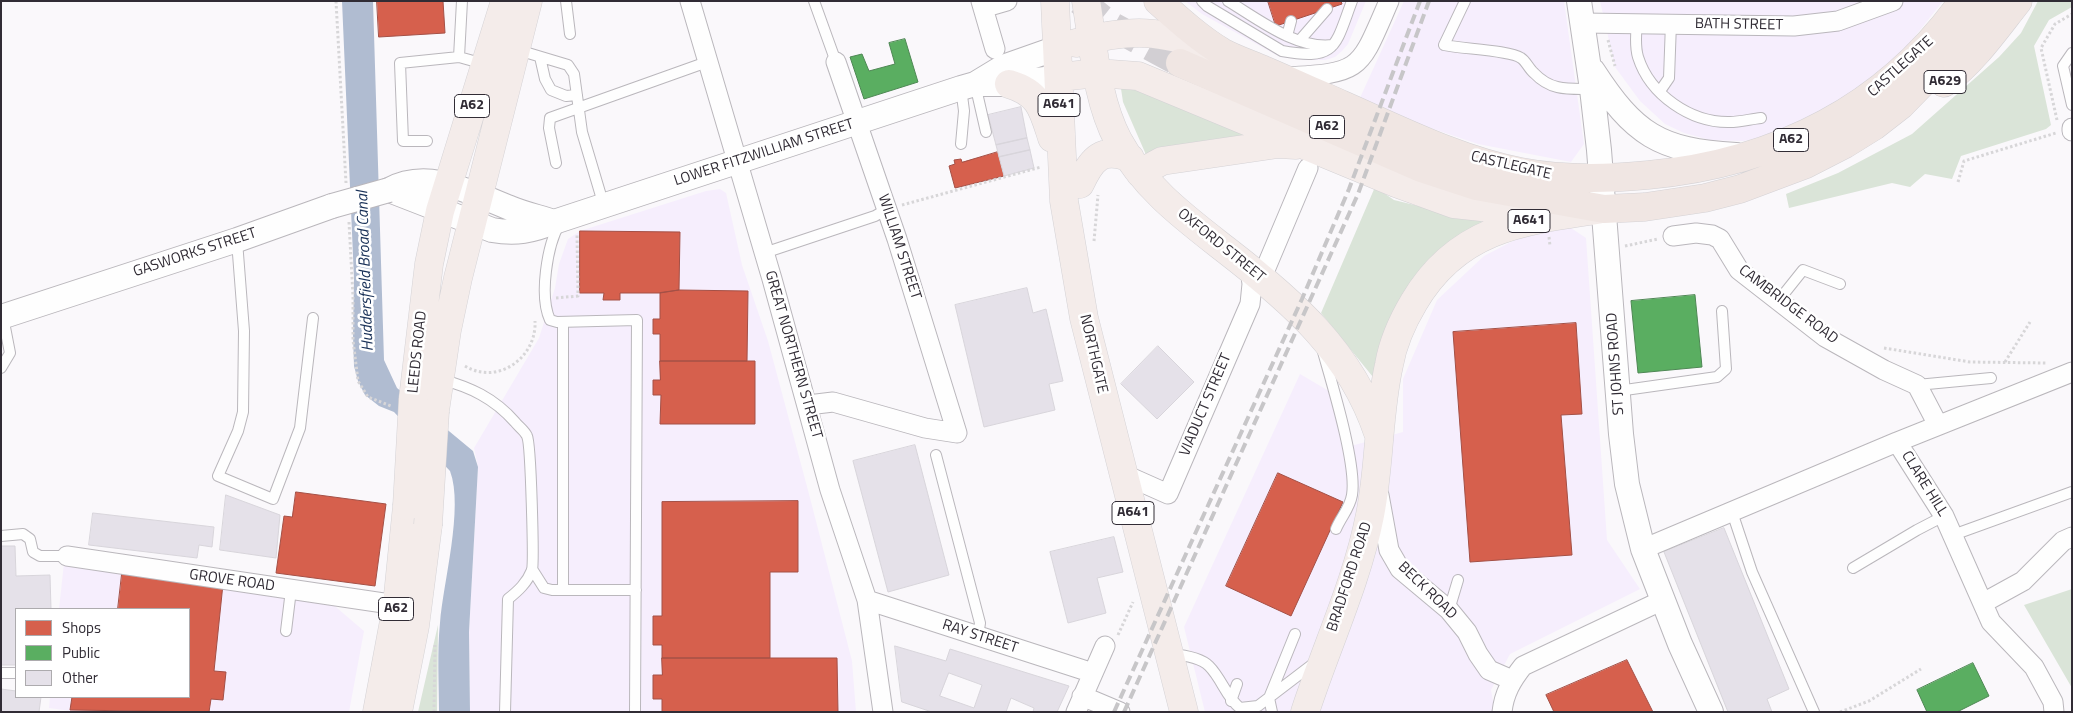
<!DOCTYPE html>
<html>
<head>
<meta charset="utf-8">
<style>
	body { margin:0 }
	#map { position:relative; width:2073px; height:713px; overflow:hidden; background:#faf8fb; font-family:"Titillium Web",sans-serif }
	canvas { display:block }
	.frame { position:absolute; inset:0; border:2px solid #312c35; pointer-events:none }
	.legend { position:absolute; left:15px; top:608px; width:175px; height:90px; box-sizing:border-box; background:#fff; border:1px solid #adabae; margin:0; padding:6px 9px; list-style:none; font-size:15px; color:#312c35 }
	.legend li { display:flex; align-items:center; gap:10px; height:25px }
	.legend b { width:25px; border:1px solid #adabae }
</style>
</head>
<body>
<div id="map">
<canvas width="2073" height="713"></canvas>
<div class="frame"></div>
<ul class="legend">
<li><b style="height:14px;background:#d6604d"></b>Shops</li>
<li><b style="height:14px;background:#5aae61"></b>Public</li>
<li><b style="height:14px;background:#e5e1e9"></b>Other</li>
</ul>
</div>
<script>
const context = document.querySelector('canvas').getContext('2d');
context.lineJoin = 'round';
function paint(path, color) {
  context.fillStyle = color;
  context.fill(path, 'evenodd');
}
function strokePath(path, color, width, dash) {
  context.strokeStyle = color;
  context.lineWidth = width;
  context.lineCap = dash ? 'butt' : 'round';
  context.setLineDash(dash || []);
  context.stroke(path);
}
function label(font, color, halo, rows, align = 'center') {
  context.font = font + ' "Titillium Web",sans-serif';
  context.lineWidth = 5;
  context.setLineDash([]);
  context.textBaseline = 'middle';
  context.strokeStyle = halo;
  context.fillStyle = color;
  for (const [text, x, y, turn = 0] of rows) {
    context.save();
    context.translate(x, y);
    context.rotate((+turn || 0) * Math.PI / 180);
    context.textAlign = isNaN(turn) ? turn : align;
    if (halo) context.strokeText(text, 0, 0);
    context.fillText(text, 0, 0);
    context.restore();
  }
}
paint(new Path2D(`
	M1185 1H1366L1348 44 1342 51 1335 57 1325 60H1305L1280 57 1202 14Z
	M1404 1H1564L1584 144 1571 162 1478 144 1383 112 1359 100Z
	M1600 1H1943L1905 49 1873 80 1819 116 1774 136 1743 141 1710 140 1684 133 1665 124 1640 101 1615 67Z
	M720 189 726 193 742 265 768 341 809 494 852 661 856 712H470L469 632 478 467 474 448 539 338 555 288 559 264 568 239 580 231 706 191Z
	M1568 226 1586 238 1607 540 1640 589 1510 654 1491 690 1495 712H1205L1184 627 1300 374 1334 394 1347 447 1403 432V379L1437 300 1484 256 1536 229Z
	M64 563 330 602 364 631 349 712H78L49 708 50 697H189V609H59Z`), '#f6eefd');
paint(new Path2D(`
	M2038 1H2072V7L2049 20 2034 46 2051 125 2046 129 1961 156 1952 179 1925 174 1910 187 1892 183 1789 208 1786 194 1838 173 1912 134 1999 57 2021 33Z
	M1120 82 1255 139 1147 157 1123 102Z
	M1375 187 1394 200 1484 222 1454 238 1424 266 1377 382 1321 313Z
	M2072 589V688L2024 605Z
	M438 625 437 712H418Z`), '#dae4d8');
paint(new Path2D(`
	M342 1H373L384 360 397 388 473 451 478 467 469 632 470 712H439C439 683 437 652 440 623 443 583 464 508 450 471L394 412 379 406 365 395 358 381 354 366 353 334 354 279Z`), '#b0bcd1');
const shops = new Path2D(`
	M377 1H443L445 33 379 37Z
	M1268 1H1341L1342 4 1276 26Z
	M998 152 1004 176 955 188 949 166 955 164 954 160 961 159 962 162Z
	M580 231 680 232 679 290 660 293H620V300H603L604 293H580Z
	M679 290 748 291 747 361H660V334H653V319H660V293Z
	M1576 323 1582 414 1561 415 1572 555 1470 562 1453 332Z
	M660 361H755V424H660L661 395H653V380H660Z
	M1278 473 1343 502 1291 616 1226 586Z
	M296 492 386 504 375 586 276 573 284 516 292 517Z
	M798 501V572H770V658H662V645H653V616H662V502Z
	M122 574 223 584 214 671 226 672 223 700 211 699 209 712 70 710 72 697H189V609H118Z
	M662 658H837L838 712H662V699H653V675H662Z
	M1627 660 1653 712H1554L1546 695Z`);
paint(shops, '#d6604d');
strokePath(shops, '#a45046', 1);
const public = new Path2D(`
	M905 39 918 82 864 99 850 57 862 54 869 71 895 64 889 43Z
	M1695 295 1702 367 1638 373 1631 301Z
	M1973 663 1989 696 1957 712H1927L1917 690Z`);
paint(public, '#5aae61');
strokePath(public, '#4e8754', 1);
const building = new Path2D(`
	M1021 107 1027 138 996 145 988 115Z
	M1027 138 1030 150 999 157 996 145Z
	M1030 150 1034 168 1004 176 999 157Z
	M1027 288 1033 313 1046 309 1063 381 1049 384 1055 410 984 427 955 305Z
	M1158 346 1194 382 1157 419 1121 384Z
	M915 445 949 575 888 592 853 461Z
	M226 495 280 515 276 558 220 550Z
	M93 513 214 527 212 547 199 545 197 558 89 545Z
	M1724 528 1789 689 1767 699 1772 712H1728L1664 552Z
	M1114 537 1123 572 1097 578 1106 613 1068 623 1050 552Z
	M1 546H15L16 576 50 575 51 609H16V665H1Z
	M895 646 946 661 950 649 1069 686 1057 712H1033L1034 708 1011 698 1006 712H932L902 702ZM949 673 982 685 974 708 940 696Z
	M1 689 16 691V697H41L39 712H1Z`);
paint(building, '#e5e1e9');
strokePath(building, '#d8d5db', 1);
strokePath(new Path2D(`
	M1080 1 1109 24 1180 63`), '#d2cfd3', 28, [28, 14]);
const service = new Path2D(`
	M566 1 570 34
	M814 1 836 62
	M1202 1 1207 6 1282 51C1337 61 1335 46 1352 1
	M1228 1C1258 19 1297 50 1333 45
	M1465 1 1444 45C1462 49 1509 50 1521 58 1526 61 1529 69 1534 73 1551 91 1568 89 1591 89
	M1637 22C1636 32 1635 47 1638 57 1650 95 1691 123 1730 122 1740 122 1751 119 1761 118
	M1287 36 1291 21
	M1300 40 1327 9
	M518 50 568 65 574 74 582 132 604 206
	M2072 53 2063 66 2072 105
	M459 57 462 1
	M540 57 545 79 551 90 566 96 577 95
	M975 84 986 132
	M961 88 964 111 961 144
	M1660 91 1669 78 1671 23
	M427 141H403L400 63 459 57 484 64
	M556 163 549 128 550 118 707 62
	M560 223C547 245 539 296 550 320L557 322 637 320 635 712
	M237 241 244 331 243 412 238 431 218 476 273 499 300 428 313 318
	M764 253 875 216 887 209
	M1779 300 1803 270 1840 284
	M563 322V590
	M1323 352C1332 384 1357 465 1352 495 1350 508 1341 517 1336 529
	M1 368 10 353 3 317
	M440 379C470 387 494 398 515 422 518 426 525 431 527 436 531 444 534 562 532 570 527 583 518 591 508 599L505 712
	M1917 385 1991 378
	M1618 391 1717 377 1726 369 1722 311
	M936 455 980 623 978 636
	M1732 512 1752 572 1814 712
	M1953 535 2072 492
	M1 536 23 534 30 539 33 552 40 556H67
	M1853 568 1917 530 1944 516
	M532 569 544 588 552 590H636
	M1449 610 1458 580
	M286 631 291 590
	M1171 654C1183 655 1200 657 1209 666 1222 679 1226 697 1240 708L1258 706 1313 664
	M1 673H16
	M1231 701 1237 684
	M1272 712 1269 698 1295 634`);
const minor = new Path2D(`
	M690 1 772 279 830 490 867 600 883 712
	M981 1 995 49
	M983 8 1007 1
	M1582 23 1794 26 1838 21 1893 1
	M1286 77C1363 73 1359 70 1389 1
	M2072 128V131
	M1673 236 1696 233 1712 235 1720 239 1739 270 1825 337 1884 370 1917 385 1938 425
	M1262 277 1308 168
	M808 405 833 402 925 428 957 433 897 239 836 62
	M1897 442 2072 372
	M1123 474 1168 494 1250 304 1252 284 1250 268
	M1379 495 1389 550 1400 569 1449 610 1467 632 1478 654 1489 670 1512 680
	M1643 549 1897 442 1944 516 1991 622 2034 667 2053 702 2054 712
	M67 556 397 605
	M867 600 1093 673
	M1983 603 2023 581 2063 541 2072 537
	M1082 696 1120 712
	M1076 712 1105 646
	M1502 712C1504 693 1512 680 1523 666L1663 600`);
const tertiary = new Path2D(`
	M1579 1 1592 89 1599 150 1621 434 1627 484 1643 549 1680 644 1711 712
	M1593 71C1634 134 1659 151 1736 155
	M975 84 1003 67 1057 48
	M389 190 492 230C516 234 532 231 554 222L961 88 975 84H1009L1060 77
	M389 190C429 168 471 193 510 208 524 214 539 217 554 222
	M1 317 237 240 332 206`);
const primary = new Path2D(`
	M1055 1 1064 201 1084 318 1184 712
	M1086 1C1094 48 1096 98 1118 140 1144 188 1185 218 1226 250 1292 301 1351 352 1378 433
	M1076 43C1132 28 1159 30 1214 49
	M1060 77 1097 73 1138 76 1396 183 1454 204 1500 209H1537
	M1009 84C1040 93 1043 110 1052 138
	M1140 173 1162 161 1278 144 1296 145
	M1080 184C1092 158 1102 147 1130 158
	M413 399 429 264 440 211 505 1
	M435 411 447 330 458 278 528 1
	M377 712 397 605 407 506
	M398 712 415 626 428 525
	M1305 712C1326 647 1357 582 1370 515 1380 465 1378 414 1389 365 1393 342 1402 322 1414 302 1457 229 1520 221 1597 210`);
const trunk = new Path2D(`
	M1158 1C1178 19 1199 38 1222 52 1235 59 1250 64 1264 70 1290 81 1316 93 1343 105 1400 130 1459 160 1521 172 1563 180 1606 179 1648 175 1777 163 1887 108 1963 1
	M1180 63 1421 168 1476 186 1604 209 1645 207 1705 198 1740 189 1804 165 1845 144 1874 126 1901 105 1940 65 1992 1
	M1944 83C1973 62 1995 30 2018 1`);
strokePath(service, '#bab7bc', 12);
strokePath(minor, '#bab7bc', 21);
strokePath(tertiary, '#bab7bc', 26);
strokePath(primary, '#d4d2d5', 29);
strokePath(trunk, '#d4d2d5', 29);
strokePath(new Path2D(`
	M336 1 346 183
	M1608 40 1615 66
	M2057 120 2041 48 2055 24 2072 14
	M1958 182 1964 161 2056 133
	M902 205 1041 167
	M349 222 353 296V340L358 381 368 397 391 406
	M1549 237 1550 246
	M1094 241 1098 195
	M1625 246 1658 239
	M556 298 578 296 577 233
	M1884 348 1970 362 2046 363
	M2005 362 2030 322
	M465 366C498 386 537 357 535 321
	M1118 635 1133 602
	M434 712 435 645
	M1840 712 1869 701 1921 669`), '#d7d6d8', 3, [2.5, 2.5]);
strokePath(service, '#fefefe', 10);
strokePath(minor, '#fefefe', 19);
strokePath(tertiary, '#fefefe', 24);
strokePath(primary, '#f4ecea', 28);
strokePath(trunk, '#f0e6e3', 28);
strokePath(new Path2D(`
	M1114 712 1302 299 1349 189 1420 1
	M1124 712 1358 194 1429 1`), '#c7c6c8', 4, [10, 5]);
const tertiaryBridge = new Path2D(`
	M332 206 389 190`);
const primaryBridge = new Path2D(`
	M407 506 413 399
	M428 525 435 411`);
strokePath(tertiaryBridge, '#bab7bc', 26, []);
strokePath(primaryBridge, '#d4d2d5', 29, []);
strokePath(tertiaryBridge, '#fefefe', 24);
strokePath(primaryBridge, '#f4ecea', 28);
for (const [x, y, w] of [
	[1945,82,42],
	[1059,105,42],
	[472,106,35],
	[1327,127,35],
	[1791,140,35],
	[1529,221,42],
	[1133,513,42],
	[396,609,35]
]) {
  const box = new Path2D();
  box.roundRect(x - w / 2, y - 11.5, w, 23, 4);
  context.fillStyle = '#fff';
  context.fill(box);
  strokePath(box, '#312c35', 1);
}
label('bold 14px', '#312c35', null, [
	["A629",1945,82],
	["A641",1059,105],
	["A62",472,106],
	["A62",1327,127],
	["A62",1791,140],
	["A641",1529,221],
	["A641",1133,513],
	["A62",396,609]
]);
label('15px', '#312c35', '#fff', [
	["BATH STREET",1739,25,1],
	["CASTLEGATE",1901,67,-42],
	["LOWER FITZWILLIAM STREET",764,153,-18],
	["CASTLEGATE",1511,166,13],
	["OXFORD STREET",1221,246,39],
	["WILLIAM STREET",899,247,72],
	["GASWORKS STREET",195,253,-18],
	["CAMBRIDGE ROAD",1788,305,37],
	["LEEDS ROAD",418,352,-84],
	["NORTHGATE",1093,354,77],
	["GREAT NORTHERN STREET",793,355,74],
	["ST JOHNS ROAD",1616,364,-94],
	["VIADUCT STREET",1206,405,-67],
	["CLARE HILL",1924,484,58],
	["BRADFORD ROAD",1350,577,-72],
	["GROVE ROAD",232,581,8],
	["BECK ROAD",1427,591,44],
	["RAY STREET",980,637,18]
]);
label('italic 16px', '#183057', '#fff', [
	["Huddersfield Broad Canal",366,271,-92]
]);
</script>
</body>
</html>
